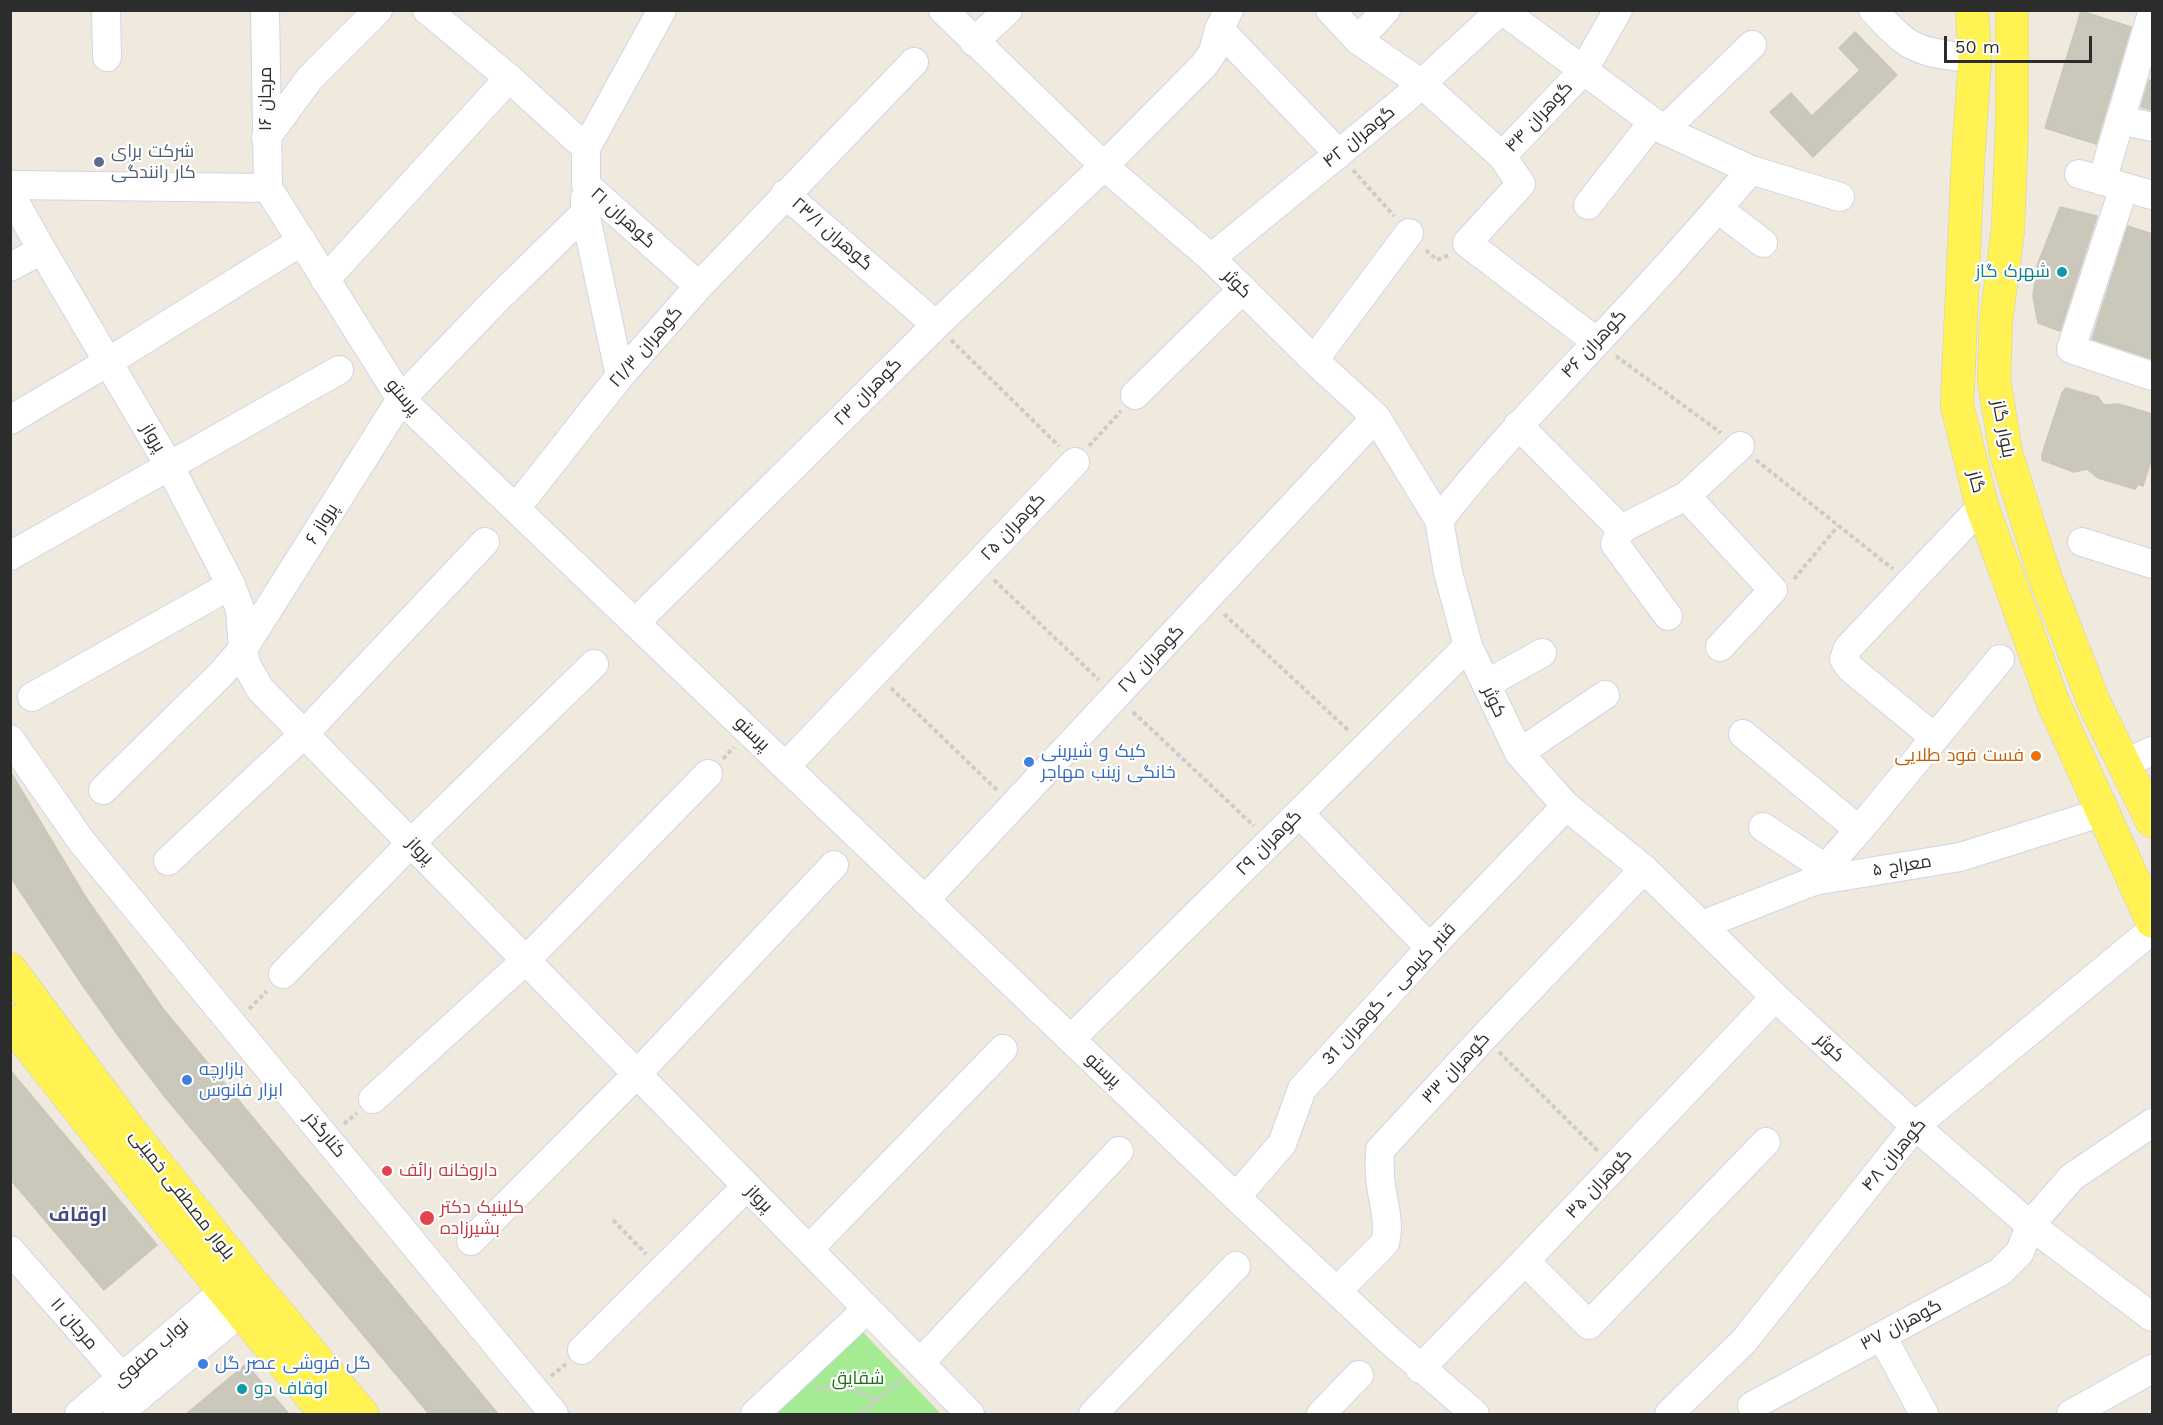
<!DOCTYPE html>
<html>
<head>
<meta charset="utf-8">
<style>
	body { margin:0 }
	#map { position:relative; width:2163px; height:1425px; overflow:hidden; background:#efeadd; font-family:"Work Sans",sans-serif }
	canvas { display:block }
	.frame { position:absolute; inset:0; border:12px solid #2c2c2c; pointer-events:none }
	.scale { position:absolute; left:1944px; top:36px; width:148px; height:27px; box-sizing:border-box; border:3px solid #2c2c2c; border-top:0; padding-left:8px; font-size:18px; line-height:21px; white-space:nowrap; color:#2c2c2c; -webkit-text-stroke:4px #fff; paint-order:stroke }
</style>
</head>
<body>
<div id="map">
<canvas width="2163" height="1425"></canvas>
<div class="frame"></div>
<div class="scale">50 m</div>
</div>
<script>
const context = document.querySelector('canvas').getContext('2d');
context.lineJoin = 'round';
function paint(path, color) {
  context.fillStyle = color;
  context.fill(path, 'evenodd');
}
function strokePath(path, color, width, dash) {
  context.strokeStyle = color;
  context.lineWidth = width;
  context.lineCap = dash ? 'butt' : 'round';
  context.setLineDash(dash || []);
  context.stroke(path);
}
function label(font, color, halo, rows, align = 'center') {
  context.font = font + ' "Work Sans",Cairo,sans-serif';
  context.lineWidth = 4.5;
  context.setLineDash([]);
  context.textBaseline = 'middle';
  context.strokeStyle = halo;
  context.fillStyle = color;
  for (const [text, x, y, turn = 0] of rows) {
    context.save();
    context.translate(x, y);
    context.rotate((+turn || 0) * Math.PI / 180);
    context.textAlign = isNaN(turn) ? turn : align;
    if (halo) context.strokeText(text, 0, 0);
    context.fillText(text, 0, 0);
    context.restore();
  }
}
paint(new Path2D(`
	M859 1328 941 1414H770Z`), '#a4eb94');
const building = new Path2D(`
	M2081 11 2131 27 2096 144 2045 128Z
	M1855 32 1897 75 1813 157 1770 112 1791 93 1812 116 1860 70 1839 48Z
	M2149 80 2152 81V110L2141 107Z
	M2060 207 2097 216 2060 331 2038 323 2033 296 2037 266Z
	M2128 226 2152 234V359L2092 339Z
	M2066 388 2098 397 2104 405 2119 404 2152 414V457L2143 486 2138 484 2135 489 2098 478 2087 469 2074 472 2042 460V454L2062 393Z
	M10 771 85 896 164 1010 498 1414H429L165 1097 122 1041 81 983 10 876Z
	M10 1070 157 1245 104 1290 10 1179Z
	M246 1364 289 1414H186Z`);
paint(building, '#cac8bb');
strokePath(building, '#cbc7b6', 1.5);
const minor = new Path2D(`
	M106 10 107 57
	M265 10 268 188
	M427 10 509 78 586 148
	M662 10 586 148V185L699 286
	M943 10 1104 166 1211 258 1314 360 1376 417 1439 520 1448 572 1468 646 1519 753 1566 806 1644 869 1775 997 1915 1126 2030 1225 2152 1317
	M1330 10 1358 40
	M1386 10 1358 40 1422 84 1502 156
	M1502 10 1664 130 1751 170 1840 197
	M1873 10C1883 20 1893 32 1904 40 1924 55 1951 55 1975 59
	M1219 29 1339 154
	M974 42 1008 10
	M2121 120 2152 127
	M1664 130 1752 45
	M266 138 310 78 378 10
	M2079 174 2152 195
	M2102 181 2152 13
	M10 185 268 188 401 399 1236 1197 1389 1340 1475 1414
	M2124 187 2071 349 2152 376
	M10 193 42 250 170 467 231 585 240 609 243 649 246 664 260 689 970 1414
	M785 194 936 325
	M585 198V213L620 376
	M1588 205 1653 122
	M1718 209 1763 243
	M1211 258 1404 100 1501 10
	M10 267 42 250
	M325 280 509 78
	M1597 342 1467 243 1521 184 1502 156 1583 71 1618 10
	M1314 360 1409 233
	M1135 395 1243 289
	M10 420 108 362 302 241
	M1518 425 1621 529 1615 544 1668 616
	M1686 496 1773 590 1720 647
	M516 508 620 376 699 286 914 62
	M1439 520C1488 457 1542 401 1596 343 1649 287 1701 229 1751 170
	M1621 529 1686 496 1740 446
	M2082 542 2152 564
	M10 556 339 370
	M635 623 936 325 1104 166 1205 64 1213 52 1219 29 1229 10
	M1486 684 1542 653
	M32 697 231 585
	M1743 734 1859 830
	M1935 738 1850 668 1844 659 1848 648 1982 506
	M10 739 82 842 554 1414
	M1519 753 1605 695
	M2124 764 2152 751
	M786 766 1075 462
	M103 790 221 674 243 649 401 399 494 302 585 213
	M1299 813 1430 948
	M1763 827 1825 868
	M168 861 305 733 485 542
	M1814 881 1859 830 2000 659
	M925 900 1376 417
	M1702 925 1814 881 1960 857 2103 812
	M283 974 411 843 594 664
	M1071 1039 1468 646
	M373 1099 526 960 708 774
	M1236 1197 1282 1144 1302 1089 1430 948 1566 806
	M471 1241 637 1074 834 865
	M809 1249 1003 1049
	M10 1250 139 1397
	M1525 1261 1589 1325 1766 1142
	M1337 1291 1385 1243C1391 1220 1381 1198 1380 1175 1379 1167 1380 1158 1380 1150L1484 1037 1644 869
	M1882 1336 1924 1414
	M582 1350 747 1186
	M920 1363 1119 1151
	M1420 1369 1525 1261 1775 997
	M1752 1406 2000 1272 2020 1252 2030 1225 2072 1177 2152 1123
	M79 1414 241 1276
	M118 1414 259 1297
	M755 1414 867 1309
	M1093 1414 1236 1266
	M1321 1414 1359 1375
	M1669 1414 1744 1341 1915 1126 2152 930
	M2071 1414 2152 1369`);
const major = new Path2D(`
	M1972 10 1975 59 1968 160 1957 405 1982 506 2053 702 2152 921
	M2012 10V125L2008 229 1996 321 1994 380 2006 453 2044 574 2094 703 2152 821
	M10 969 128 1128 244 1273 362 1414
	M10 1021C113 1154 218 1285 326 1414`);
strokePath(minor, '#d2d3e6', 30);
strokePath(major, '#ccc', 34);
strokePath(new Path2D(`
	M1353 170 1394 216
	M1426 250 1437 260 1449 255
	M951 340 1059 446
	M1616 356 1721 433
	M1089 446 1121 411
	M1756 460 1893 569
	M1794 579 1838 526
	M994 580 1099 680
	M1224 614 1350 732
	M891 688 998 791
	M1133 712 1254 826
	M723 759 734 747
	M249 1009 267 991
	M1499 1052 1598 1151
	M344 1124 357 1113
	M613 1220 646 1254
	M551 1376 566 1364
	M815 1388 854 1389 877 1400
	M860 1414 903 1378`), '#ccc', 4, [4.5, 3]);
strokePath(minor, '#fff', 28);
strokePath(major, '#fff252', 33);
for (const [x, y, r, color] of [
	[99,162,6,"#5c6f8a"],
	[2062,272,6,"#0f9aa8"],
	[2036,756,6,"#e8710a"],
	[1029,762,6,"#3f7fe0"],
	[187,1080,6,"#3f7fe0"],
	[387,1171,6,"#e0444e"],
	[427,1218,8,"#e0444e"],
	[203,1364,6,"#3f7fe0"],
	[242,1389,6,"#0f9aa8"]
]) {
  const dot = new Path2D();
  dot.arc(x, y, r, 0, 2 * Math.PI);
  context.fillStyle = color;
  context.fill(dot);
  strokePath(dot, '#fff', 2);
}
label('18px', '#2c2c2c', '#fff', [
	["مرجان ۱۶",266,99,-90],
	["گوهران ۴۴",1539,117,-47],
	["گوهران ۴۲",1359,137,-39],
	["گوهران ۲۱",623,218,42],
	["گوهران ۲۳/۱",832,234,41],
	["کوثر",1237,284,45],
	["گوهران ۴۶",1594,344,-47],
	["گوهران ۲۱/۳",646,347,-49],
	["گوهران ۲۳",868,392,-45],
	["پرستو",403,397,50],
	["بلوار گاز",2003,429,79],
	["پرواز",153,438,59],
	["گاز",1976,482,76],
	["پرواز ۶",322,524,-58],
	["گوهران ۲۵",1013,527,-47],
	["گوهران ۲۷",1151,659,-46],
	["کوثر",1494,702,65],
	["پرستو",752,734,44],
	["گوهران ۲۹",1269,843,-45],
	["پرواز",420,851,46],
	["معراج ۵",1902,866,-9],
	["قنبر کریمی - گوهران 31",1389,994,-47],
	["کوثر",1830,1048,43],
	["گوهران ۳۳",1456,1068,-47],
	["پرستو",1103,1070,43],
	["کنارگذر",325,1135,50],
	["گوهران ۴۸",1894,1155,-50],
	["گوهران ۳۵",1599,1184,-47],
	["بلوار مصطفی خمینی",182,1195,52],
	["پرواز",759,1199,46],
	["مرجان ۱۱",74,1324,49],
	["گوهران ۳۷",1901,1325,-28],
	["نواب صفوی",151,1353,-41]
]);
label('18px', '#4e5e75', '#fff', [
	["شركت براى",111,152],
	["كار رانندگى",111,173]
], 'left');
label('18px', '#0d838f', '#fff', [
	["شهرک گاز",2050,272],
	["اوقاف دو",254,1389,"left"]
], 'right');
label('18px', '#366cbe', '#fff', [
	["کیک و شیرینی",1041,752],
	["خانگی زینب مهاجر",1041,773],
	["بازارچه",199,1070],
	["ابزار فانوس",199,1091],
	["گل فروشی عصر گل",215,1364]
], 'left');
label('18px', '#c56008', '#fff', [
	["فست فود طلایی",2024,756]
], 'right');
label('18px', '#be3a42', '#fff', [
	["داروخانه رائف",399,1171],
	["کلینیک دکتر",440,1208],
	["بشیرزاده",440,1229]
], 'left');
label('18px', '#177213', '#fff', [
	["شقایق",858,1379]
]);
label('bold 20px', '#474882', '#fff', [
	["اوقاف",78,1215]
]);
</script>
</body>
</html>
